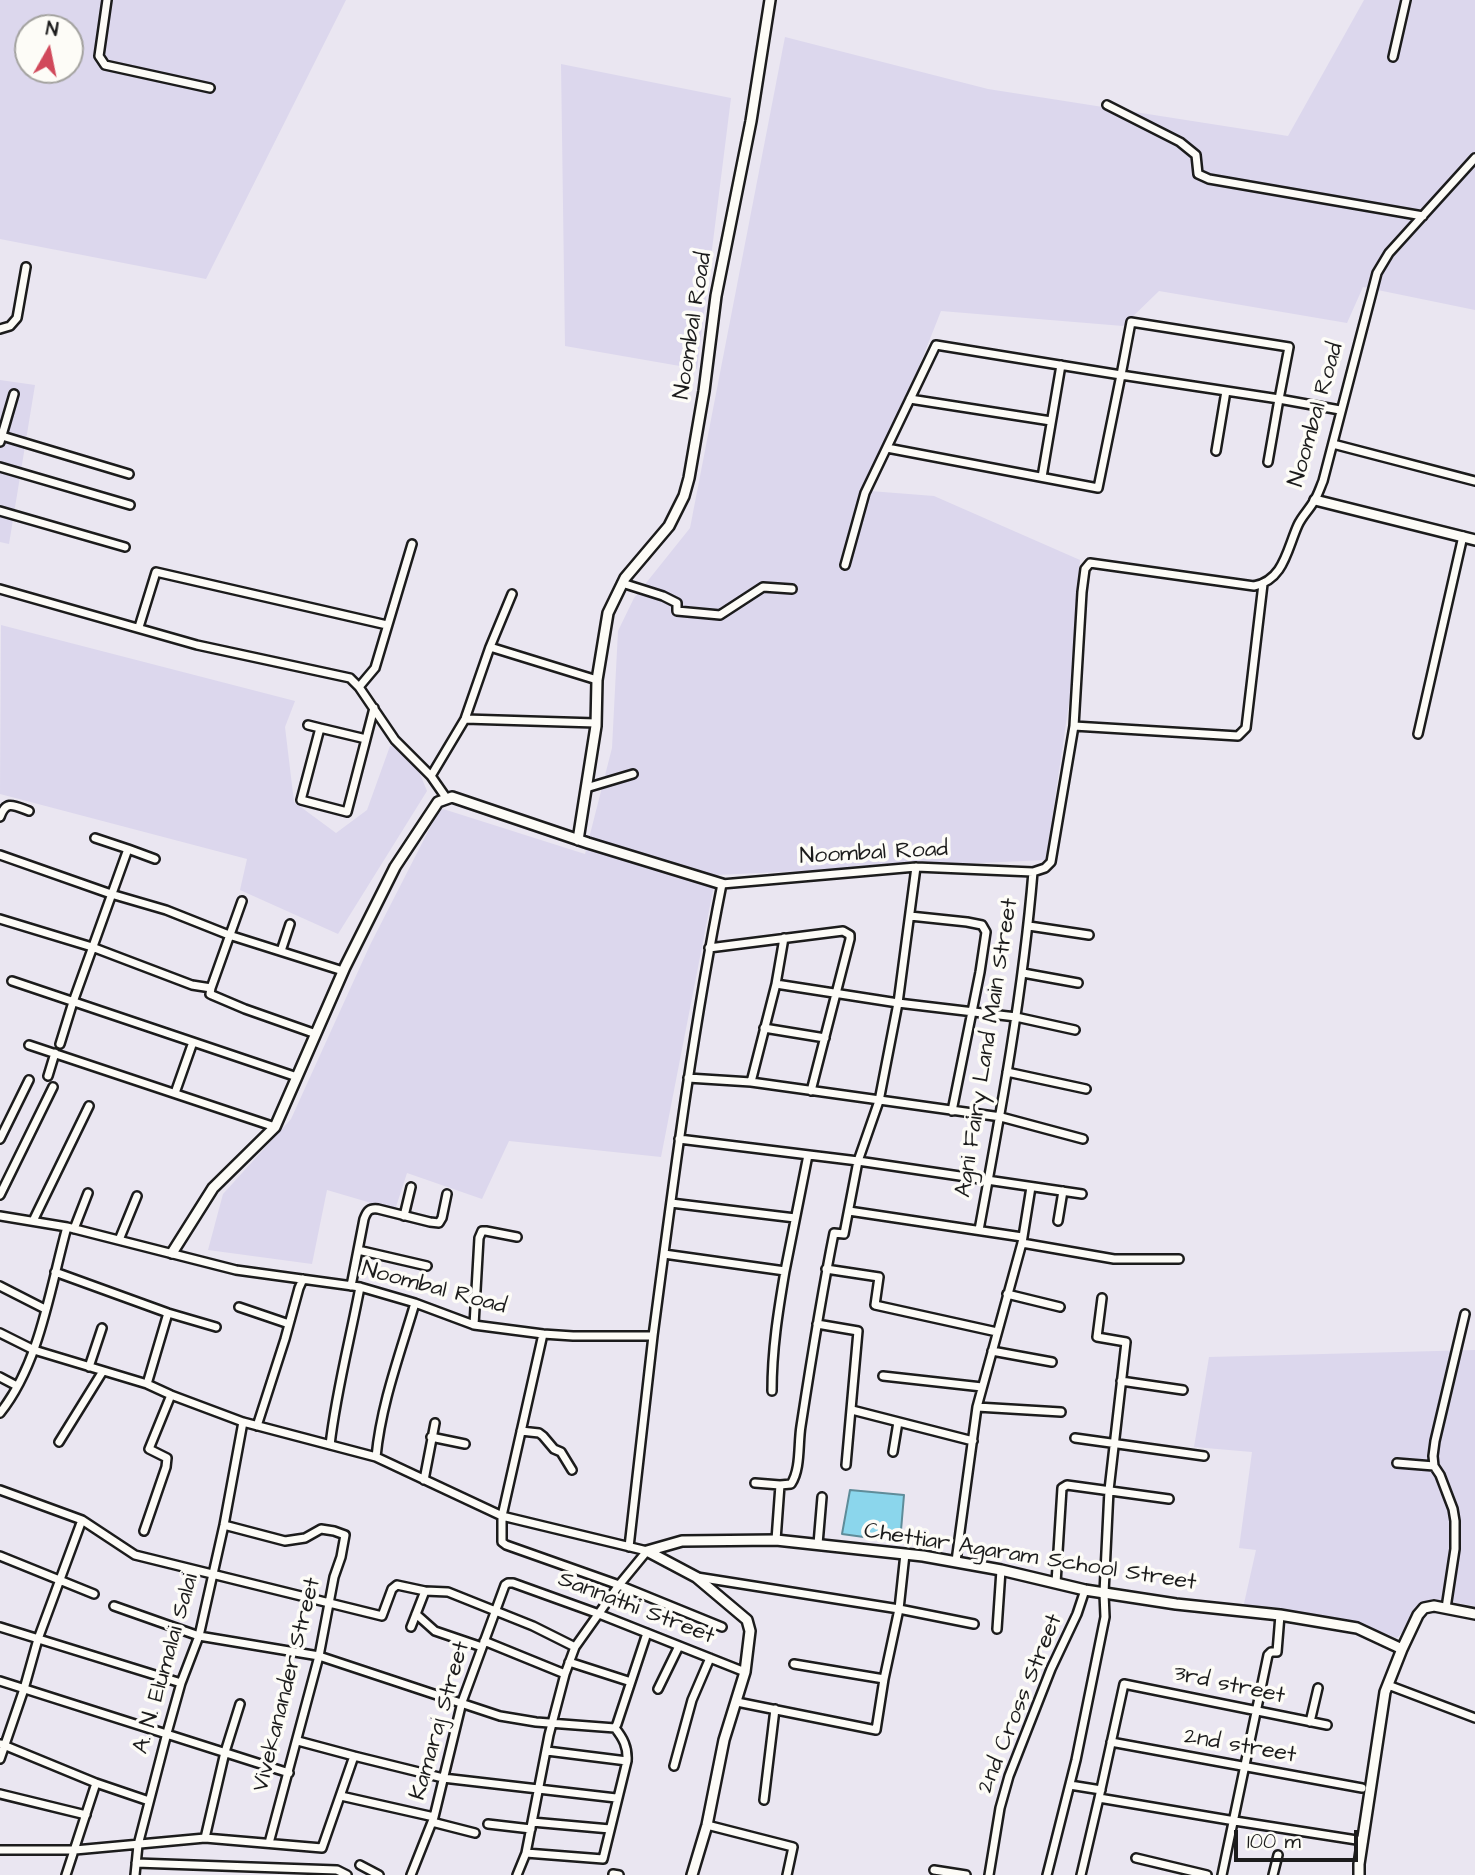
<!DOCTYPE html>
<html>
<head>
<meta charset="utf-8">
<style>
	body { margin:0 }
	#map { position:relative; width:1475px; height:1875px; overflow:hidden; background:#eae6f1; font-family:"Architects Daughter",sans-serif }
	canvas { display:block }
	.north { position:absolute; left:14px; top:14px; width:70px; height:70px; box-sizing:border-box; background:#fdfcf7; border:2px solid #a3a29f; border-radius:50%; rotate:9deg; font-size:19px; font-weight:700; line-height:28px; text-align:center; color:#1c1c1c }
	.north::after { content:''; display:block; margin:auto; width:24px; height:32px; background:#d1495b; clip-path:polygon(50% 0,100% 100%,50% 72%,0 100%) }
	.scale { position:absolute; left:1234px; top:1830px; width:124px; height:32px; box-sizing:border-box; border:4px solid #1c1c1c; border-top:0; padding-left:9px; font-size:21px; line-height:24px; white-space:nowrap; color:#1c1c1c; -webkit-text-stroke:5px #fdfcf7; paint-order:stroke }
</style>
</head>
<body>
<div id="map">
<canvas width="1475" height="1875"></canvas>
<div class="north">N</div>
<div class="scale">100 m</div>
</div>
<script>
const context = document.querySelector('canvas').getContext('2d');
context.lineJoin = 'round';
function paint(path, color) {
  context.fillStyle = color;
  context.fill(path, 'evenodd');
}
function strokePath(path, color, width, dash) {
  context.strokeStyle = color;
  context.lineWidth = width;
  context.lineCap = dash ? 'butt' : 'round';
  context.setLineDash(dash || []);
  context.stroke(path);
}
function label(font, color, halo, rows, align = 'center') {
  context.font = font + ' "Architects Daughter",sans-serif';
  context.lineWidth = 7;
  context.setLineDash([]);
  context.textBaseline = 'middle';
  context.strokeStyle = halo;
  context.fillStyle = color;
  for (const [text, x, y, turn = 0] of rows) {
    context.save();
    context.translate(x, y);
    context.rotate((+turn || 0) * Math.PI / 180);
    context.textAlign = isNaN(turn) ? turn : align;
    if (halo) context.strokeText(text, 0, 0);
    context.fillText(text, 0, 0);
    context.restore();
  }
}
paint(new Path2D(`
	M0 0H346L206 279 0 239ZM28 28H70V70H28Z
	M1364 0H1475V310L1363 287 1347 323 1159 291 1123 326 941 311 870 491 934 496 1080 560 1074 669 1046 860 716 875 661 1157 509 1141 482 1199 407 1173 395 1210 327 1190 312 1264 208 1250 223 1194 291 1119 370 945 440 808 585 854 612 748 618 631 634 598 690 528 785 37 988 89 1288 136Z
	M561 64 731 98 697 369 565 346Z
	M0 380 35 385 9 544 0 542Z
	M1 625 295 701 285 727 294 802 336 833 367 810 390 746 409 747 427 791 338 934 240 890 247 859 0 794Z
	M1475 1350V1606L1432 1599 1397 1638 1327 1616 1243 1608 1256 1550 1239 1548 1252 1452 1194 1447 1209 1357Z`), '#dcd7ed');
const water = new Path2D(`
	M850 1490 904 1495 900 1542 842 1534Z`);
paint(water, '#8bd6ec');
strokePath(water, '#5f8c99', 2);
const minor = new Path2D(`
	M107 0 99 56 105 65 210 88
	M1393 57 1406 0
	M1107 105 1180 142 1196 155 1198 174 1209 179 1423 216
	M0 329 10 326 17 318 26 267
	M910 399 1051 421
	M2 436 129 474
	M0 442 14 394
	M1333 444 1475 481
	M887 448 1098 488 1121 375 1279 399 1268 462
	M1216 451 1226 391
	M0 467 130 505
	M1042 477 1061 365
	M0 511 125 547
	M845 565 865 493 936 345 1121 375 1131 322 1289 347 1279 399 1340 410
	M622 583 663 596 677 603V611L720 615 763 587 792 589
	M0 589 197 645 350 678 359 687 395 740 431 776 447 799
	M139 627 156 572 387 625
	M490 647 597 680
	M359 687 375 668 412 544
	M465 719 596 723
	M308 725 320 728
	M1074 726 1238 736 1246 728 1263 584
	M1418 734 1463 536
	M366 739 347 812 301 800 320 728 366 739 374 708
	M431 776 465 719 490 647 512 594
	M586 788 633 774
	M0 817C6 799 15 806 29 811
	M128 849 155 859
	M0 855 111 894 166 910 229 935 343 971
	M910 916 967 922 982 925 986 932 980 972 952 1111
	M0 919 92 947 192 985 211 988 242 901
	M1029 926 1089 935
	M709 948 843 931 850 935V939L811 1091
	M281 951 290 924
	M1023 973 1078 983
	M12 981 297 1077
	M776 984 898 1003 1016 1017 1075 1030
	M211 988 210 994 212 995 245 1009 316 1034
	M764 1028 825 1038
	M60 1044 73 1002 128 849 95 838
	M29 1045 275 1127
	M1007 1072 1086 1089
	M48 1076 55 1053
	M688 1078 751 1082 1001 1117 1083 1139
	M751 1082 776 984 784 938
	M175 1093 193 1042
	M0 1139 29 1080
	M679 1139 858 1161 1082 1194
	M0 1195 53 1087
	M671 1203 795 1218
	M849 1211 1022 1237
	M0 1216 67 1227 236 1270 360 1287 415 1303 474 1325 543 1334 573 1336H653C673 1185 692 1034 722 884L916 867 1033 872 1045 868 1051 862 1074 726 1082 592 1085 569 1090 563 1254 586C1284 580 1287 549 1298 525 1302 516 1309 510 1314 501 1318 495 1320 488 1323 481L1377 273 1389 253 1475 158
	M404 1216 411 1187
	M33 1221 89 1106
	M1058 1221 1063 1191
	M74 1229 88 1193
	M979 1230C1001 1111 1023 992 1033 872
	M119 1240 137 1196
	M1022 1243 1114 1259H1179
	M358 1250 427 1266
	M664 1254 785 1271 808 1155
	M826 1269 879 1277 875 1305 997 1332
	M55 1272 168 1313 216 1327
	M0 1286 45 1309
	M351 1286 364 1219C367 1211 369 1208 378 1209L430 1222 439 1223 442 1218 447 1194
	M1007 1294 1060 1307
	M239 1307 289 1324
	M817 1324 858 1331 846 1465
	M474 1325 479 1238 482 1231H486L517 1237
	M0 1333 34 1350 147 1384 171 1395 243 1422 376 1457 502 1516 647 1551 619 1585 575 1647 565 1674 549 1735 526 1853 517 1875
	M543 1334 502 1516V1542L506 1545 619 1585 722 1627
	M992 1351 1052 1362
	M89 1367 102 1328
	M883 1376 982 1387
	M0 1377 17 1386
	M1121 1381 1183 1390
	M147 1384 168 1313
	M772 1391C772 1350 778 1312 785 1271
	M977 1407 1061 1412
	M852 1410 973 1441
	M0 1413C40 1363 50 1288 67 1227
	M257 1426 285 1339 299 1288 303 1279
	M521 1431 539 1433 543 1436 554 1449 561 1452 572 1470
	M431 1437 465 1444
	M1075 1438 1204 1456
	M59 1442 103 1371
	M330 1445C336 1392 350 1340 360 1287
	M893 1452 898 1422
	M376 1457C381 1404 400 1354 415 1303
	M1397 1463 1434 1466 1440 1475 1453 1509 1455 1521V1549L1446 1608
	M1434 1466 1433 1456 1435 1441 1465 1314
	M424 1480 435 1423
	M755 1483 780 1485 776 1540
	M780 1485 791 1484C801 1469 798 1444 801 1426 811 1361 821 1297 834 1233L844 1234 858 1161 879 1101 898 1003 916 867
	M0 1490 82 1520 135 1555 382 1616 392 1589 397 1585 425 1591 448 1592 533 1626 575 1647
	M224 1525 285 1541 305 1538 321 1529 334 1531 345 1535 341 1557 334 1577 319 1656 269 1843
	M144 1531 166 1467 167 1458 149 1449 171 1395
	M818 1544 822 1497
	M629 1547 653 1336
	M0 1556 94 1594
	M956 1561 977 1407 1022 1243 1031 1187
	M697 1577 899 1609 974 1624
	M1056 1583 1062 1488 1067 1485 1169 1499
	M114 1606 199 1636 319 1656 500 1716 536 1722 615 1728
	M416 1614 435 1631 482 1647
	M0 1627 181 1683
	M411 1627 425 1591
	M997 1629 1001 1570
	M484 1641 565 1674
	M569 1662 628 1681
	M794 1664 884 1679
	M0 1681 289 1773
	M1388 1685 1475 1718
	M658 1689 679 1646
	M737 1702 876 1730 884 1679 899 1609 905 1554
	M1310 1722 1318 1688
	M1327 1725 1124 1684 1099 1798 1235 1821 1363 1841
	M615 1728 617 1724 647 1633
	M1111 1742 1362 1788
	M1 1744 96 1783 149 1801
	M547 1751 627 1761
	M354 1756 443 1778 616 1798
	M0 1759 24 1689 38 1639 82 1520
	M674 1766 692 1700 710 1658
	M1070 1785 1101 1790
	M0 1794 86 1815
	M341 1796 434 1817
	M764 1800 775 1709
	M432 1822 475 1833
	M532 1822 610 1829
	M488 1824 531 1829
	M707 1825 793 1847 787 1875
	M205 1838 225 1752 240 1704
	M0 1850H75L205 1838 322 1848 354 1756 298 1741
	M526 1853 603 1859 627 1761C628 1747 623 1738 615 1728
	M1136 1858 1207 1875
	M136 1863 337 1870 347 1875
	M360 1865 379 1875
	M934 1870 966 1875
	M613 1874 619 1875
	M66 1875 96 1783
	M135 1875 138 1845 167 1733 181 1683 199 1636 224 1525 243 1422
	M411 1875 434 1817 462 1702 505 1585 508 1583H513L599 1614 745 1672
	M989 1875 1000 1808 1009 1776 1051 1669 1077 1614 1085 1590
	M1047 1875 1076 1760 1105 1617 1104 1593 1109 1490 1126 1342 1097 1337 1102 1298
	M1081 1875 1099 1798
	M1222 1875 1268 1655 1271 1652H1277L1280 1615
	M1273 1875 1278 1855`);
const tertiary = new Path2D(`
	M1315 500 1475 540
	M578 840 596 726 597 680 608 613 625 578 669 526 684 496 689 478 704 391 716 296 751 121 770 0
	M172 1253 213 1188 275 1127 345 967 395 867 438 802 452 797 588 843 722 884
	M647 1551 682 1541 776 1540 923 1556 1001 1570 1085 1590 1176 1604 1280 1615 1357 1628 1402 1649
	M647 1551 696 1577 747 1620 750 1631 745 1672 724 1740 707 1825 692 1875
	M1359 1875V1864L1385 1692 1402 1649 1418 1615 1424 1608 1434 1606 1475 1614`);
strokePath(minor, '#1c1c1c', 12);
strokePath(tertiary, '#1c1c1c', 14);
strokePath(minor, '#fdfcf7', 7);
strokePath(tertiary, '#fdfcf7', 9);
label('23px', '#1c1c1c', '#fdfcf7', [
	["Noombal Road",694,326,-81],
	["Noombal Road",1317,415,-74],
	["Noombal Road",874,854,-3],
	["Agni Fairy Land Main Street",988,1048,-81],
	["Noombal Road",434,1289,15],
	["Chettiar Agaram School Street",1030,1558,9],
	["Sannathi Street",636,1609,21],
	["A. N. Elumalai Salai",167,1664,-74],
	["Vivekanander Street",288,1685,-76],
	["3rd street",1229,1686,12],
	["2nd Cross Street",1021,1704,-68],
	["Kamaraj Street",441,1721,-74],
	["2nd street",1240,1747,10]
]);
</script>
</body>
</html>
